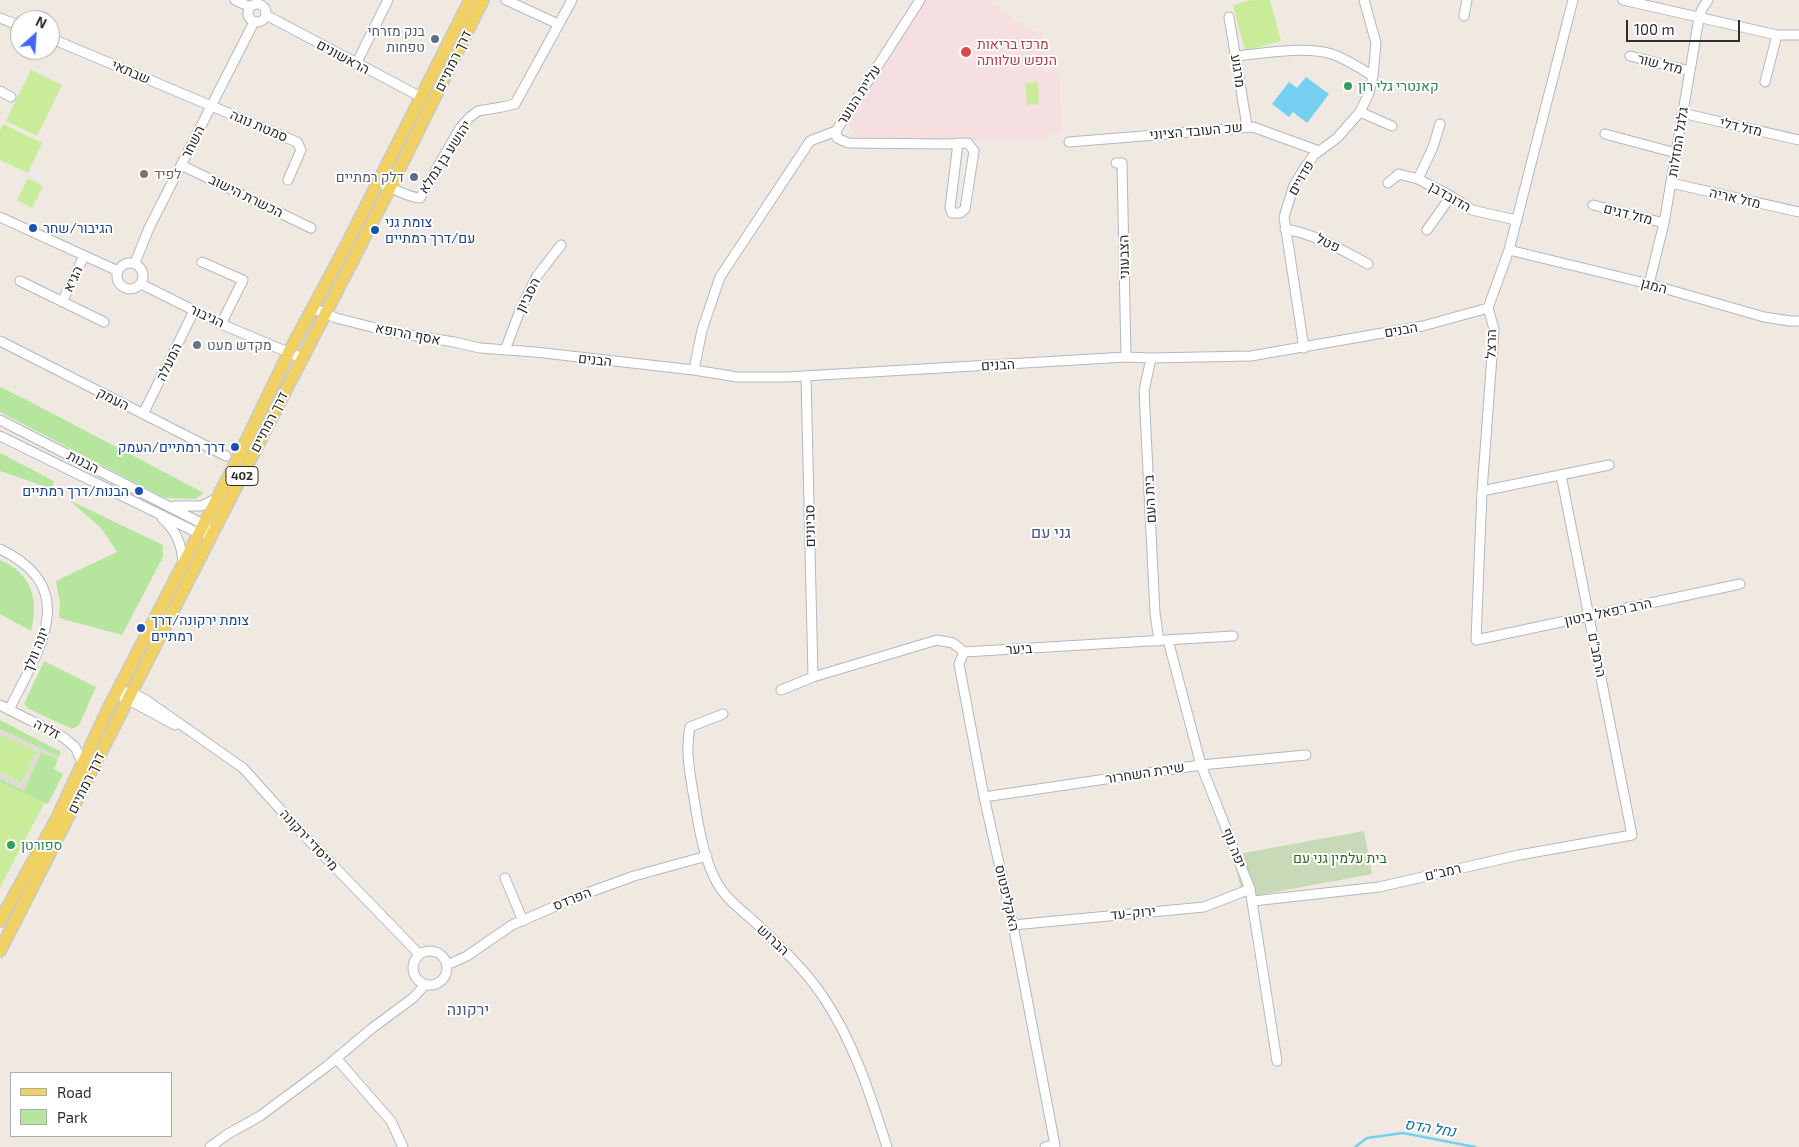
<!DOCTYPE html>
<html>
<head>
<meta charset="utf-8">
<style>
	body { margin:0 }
	#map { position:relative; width:1799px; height:1147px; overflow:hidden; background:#efe9e1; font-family:"Exo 2",sans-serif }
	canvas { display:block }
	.legend { position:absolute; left:10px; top:1072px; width:162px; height:65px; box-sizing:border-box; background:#fff; border:1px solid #ababab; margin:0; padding:6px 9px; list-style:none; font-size:15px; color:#2e2e2e }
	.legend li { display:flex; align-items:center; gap:10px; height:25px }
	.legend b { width:25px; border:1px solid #ababab }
	.north { position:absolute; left:10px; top:10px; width:50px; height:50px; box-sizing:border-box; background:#fff; border:1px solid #ababab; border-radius:50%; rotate:26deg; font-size:14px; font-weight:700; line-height:20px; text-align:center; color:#2e2e2e }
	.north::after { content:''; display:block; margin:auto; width:18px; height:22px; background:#4264fb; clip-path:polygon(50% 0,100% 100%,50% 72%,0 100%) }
	.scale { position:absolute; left:1626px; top:20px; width:114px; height:22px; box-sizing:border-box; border:2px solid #2e2e2e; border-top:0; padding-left:6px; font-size:15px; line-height:18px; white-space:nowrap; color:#2e2e2e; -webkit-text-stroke:4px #fff; paint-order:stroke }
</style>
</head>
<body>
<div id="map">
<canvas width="1799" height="1147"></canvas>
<ul class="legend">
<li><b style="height:6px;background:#f2d163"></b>Road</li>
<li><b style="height:14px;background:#b6e59e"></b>Park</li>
</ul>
<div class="north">N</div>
<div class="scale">100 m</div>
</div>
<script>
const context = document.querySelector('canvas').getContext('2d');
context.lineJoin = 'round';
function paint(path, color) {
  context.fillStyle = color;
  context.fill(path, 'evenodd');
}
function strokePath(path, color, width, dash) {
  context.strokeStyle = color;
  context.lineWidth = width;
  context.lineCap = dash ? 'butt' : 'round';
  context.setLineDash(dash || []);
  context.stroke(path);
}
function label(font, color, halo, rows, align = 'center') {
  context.font = font + ' "Exo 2",Heebo,sans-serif';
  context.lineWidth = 4;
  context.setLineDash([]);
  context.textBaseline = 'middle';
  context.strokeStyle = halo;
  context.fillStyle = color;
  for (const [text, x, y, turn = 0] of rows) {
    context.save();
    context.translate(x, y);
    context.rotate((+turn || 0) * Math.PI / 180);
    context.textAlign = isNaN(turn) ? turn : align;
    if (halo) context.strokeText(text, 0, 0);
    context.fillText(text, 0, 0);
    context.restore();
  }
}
paint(new Path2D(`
	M923 0H987L1031 31H1043V72L1059 73 1062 134H1047V141H861L845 121Z`), '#f5dfe0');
paint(new Path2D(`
	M0 387 19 396 204 493 195 499 165 498 0 412Z
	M0 453 54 481 52 489 0 471Z
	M69 500 163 545V557L122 635 59 618 60 603 56 581 117 552 101 528Z
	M0 560C32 573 39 600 31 631L0 614Z
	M44 661 96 687 79 725 72 729 29 709 24 704Z
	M0 720 61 752 59 757 0 729Z
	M41 752 58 759 54 769 63 774 48 804 44 803 0 887V779L24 790Z`), '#b6e59e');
paint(new Path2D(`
	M1364 831 1372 874 1243 898 1233 855Z`), '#c8d9b8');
paint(new Path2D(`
	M1252 0H1270L1281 41 1245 51 1233 5Z
	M31 70 62 85 37 136 6 121Z
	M1038 82 1039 104 1027 105 1025 83Z
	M3 124 42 143 28 173 0 160V131Z
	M28 178 43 186 32 208 17 200Z
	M0 734 37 751 22 783 0 773Z
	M0 782 44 802 0 887Z`), '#c9ec9a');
paint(new Path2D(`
	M0 729 59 757 58 759 41 752 24 791 0 779V773L22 783 37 751 0 734Z`), '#dfdcd8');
paint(new Path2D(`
	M1306 77 1329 94 1307 123 1293 112 1289 117 1272 104 1289 82 1297 88Z`), '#75cff0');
strokePath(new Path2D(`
	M1355 1147 1367 1138 1403 1133 1475 1147`), '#75cff0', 2.5);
const minor = new Path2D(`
	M235 0 250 7
	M506 0 558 24
	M920 0 836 131 837 138 848 143 946 144 968 143 974 151 965 209 960 213H952L950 208 958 143
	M1573 0 1509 250 1488 308 1494 329 1482 491 1476 640 1740 584
	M1623 0 1777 35H1799
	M248 13a9 9 0 1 1 18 0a9 9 0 1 1-18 0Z
	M266 15 421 97
	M1464 16 1467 0
	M1229 17 1247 126
	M0 18 20 26
	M50 38 297 142 301 150 288 180
	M1236 56C1264 53 1306 46 1332 54 1346 59 1360 68 1373 76
	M1630 56 1690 71
	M356 64 388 0
	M1765 82 1777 35
	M0 91 11 97
	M1360 112 1392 126
	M1682 113 1799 140
	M1605 134 1676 153
	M1069 142 1253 127 1319 151
	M1116 163H1122L1126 357
	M181 165 311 228
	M1418 179 1433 147 1440 124
	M378 183C393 187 405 197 420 198L460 128 470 117 478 111 502 107 515 104 572 0
	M1388 183 1399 174 1418 179 1451 196 1472 210 1516 220
	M1671 183 1799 212
	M1593 205 1664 223
	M0 217 118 271
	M1285 229C1318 235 1340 249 1368 264
	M1427 230 1451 196
	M1509 250 1649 284 1764 317 1790 321H1799
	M202 262 243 280 221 324
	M117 276a13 13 0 1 1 26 0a13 13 0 1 1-26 0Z
	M135 263 149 228 254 22
	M20 281 104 322
	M141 284 221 324 302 358
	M1649 284 1664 223 1699 18 1702 9 1708 0
	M62 302 84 256
	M312 308 336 318 391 332 454 342 480 348 535 352 694 370 737 377H787L1126 357 1151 358 1251 356 1423 326 1488 308
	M0 341 226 456
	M1304 348 1284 217 1294 185 1306 166 1314 155 1337 138 1360 112 1369 93 1373 76 1376 43 1364 0
	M505 350 521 308 537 276 561 245
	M1151 358 1144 391 1155 613 1159 641
	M694 370 702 330 720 277 810 141 836 131
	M806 376 813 677
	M143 414 194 311
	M0 420 203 524 207 528
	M0 436 198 533H204
	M1482 491 1609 465
	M174 506H201L216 499
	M162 518C176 530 182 544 183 563
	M0 549C83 589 38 650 9 710
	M1168 640 1201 765 1250 889 1277 1061
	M964 652 959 664 984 797 1013 925 1055 1145 1045 1147
	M781 690 813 677 937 640 953 643 964 652 1233 636
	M117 692H131L146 700 243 768 297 828 419 954
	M123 697 175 725
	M0 705 63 737 75 747 83 764
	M723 714 690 727C685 750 690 775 694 798 698 824 703 855 715 879 724 898 743 911 758 925 781 947 804 969 822 995 854 1042 870 1094 887 1147
	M984 797 1201 765 1306 755
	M505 878 523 921
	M1253 901 1379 887 1519 855 1632 835 1561 475
	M1013 925 1204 907 1250 889
	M413 968a17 17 0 1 1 34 0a17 17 0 1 1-34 0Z
	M447 965 467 956 512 925 579 896 634 876 707 856
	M336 1058 391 1121 403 1147
	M210 1147 228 1134 260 1116 326 1067 371 1029 413 998 425 985`);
const major = new Path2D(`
	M0 921 56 820 108 709 236 462 289 352 346 246 470 0
	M0 951 212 534 391 186 483 0`);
strokePath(minor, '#b4b7c1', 11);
strokePath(major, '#c9c9c9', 14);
strokePath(minor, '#fff', 9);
strokePath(major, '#f2d163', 11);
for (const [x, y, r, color] of [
	[435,39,5,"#5c6f8a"],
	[966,52,6,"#e0444e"],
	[1348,86,5,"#2e9e5b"],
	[144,174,5,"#8d6e63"],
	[414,177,5,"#5c6f8a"],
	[33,228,5,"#1a4fb4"],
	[375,230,5,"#1a4fb4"],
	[197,345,5,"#6b7280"],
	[235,447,5,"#1a4fb4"],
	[139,491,5,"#1a4fb4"],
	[141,628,5,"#1a4fb4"],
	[11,845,5,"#2e9e5b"]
]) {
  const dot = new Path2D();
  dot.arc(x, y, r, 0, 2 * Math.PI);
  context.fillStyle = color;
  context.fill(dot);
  strokePath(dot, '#fff', 2);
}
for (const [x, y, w] of [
	[242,476,32]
]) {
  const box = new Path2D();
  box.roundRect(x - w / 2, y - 9.5, w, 19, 4);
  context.fillStyle = '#fff';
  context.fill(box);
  strokePath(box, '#2e2e2e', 1);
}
label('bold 12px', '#2e2e2e', null, [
	["402",242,476]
]);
label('14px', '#4e5e75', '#fff', [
	["בנק מזרחי",425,31],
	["טפחות",425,47],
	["דלק רמתיים",404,177]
], 'right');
label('14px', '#be3a42', '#fff', [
	["מרכז בריאות",977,44],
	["הנפש שלוותה",977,60]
], 'left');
label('14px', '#2e2e2e', '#fff', [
	["הראשונים",343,57,28],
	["דרך רמתיים",453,61,-64],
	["מזל שור",1660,64,14],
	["מרגוע",1238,71,81],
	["שבתאי",131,72,23],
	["עליית הנוער",859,95,-57],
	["סמטת נוגה",259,126,23],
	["מזל דלי",1741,127,13],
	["שכ העובד הציוני",1196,131,-5],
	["השחר",193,142,-63],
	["גלגל המזלות",1678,142,-81],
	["יהושע בן גמלא",445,157,-57],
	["פדויים",1301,178,-60],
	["הכשרת הישוב",246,196,26],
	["הדובדבן",1450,197,30],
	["מזל אריה",1735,198,13],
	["מזל דגים",1628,214,14],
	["פטל",1328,243,26],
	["הצבעוני",1124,257,-91],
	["הגיא",73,279,-65],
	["המגן",1654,286,15],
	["הסביון",528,295,-63],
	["הגיבור",207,316,25],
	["הבנים",1401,330,-10],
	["אסף הרופא",408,334,11],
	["הרצל",1491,344,-88],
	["הבנים",595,360,6],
	["המעלה",169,362,-64],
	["הבנים",998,365,-3],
	["העמק",113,399,27],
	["דרך רמתיים",269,422,-63],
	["הבנות",83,462,27],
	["בית העם",1150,499,-93],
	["סביונים",810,526,-91],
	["הרב רפאל ביטון",1608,612,-12],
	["ביער",1019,649,-3],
	["יונה וולך",36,650,-68],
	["הרמב\"ם",1597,655,79],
	["זלדה",47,729,27],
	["שירת השחרור",1145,773,-9],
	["דרך רמתיים",86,783,-64],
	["מייסדי ירקונה",309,840,47],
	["יפה נוף",1234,848,68],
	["רמב\"ם",1443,872,-13],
	["האקליפטוס",1007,898,77],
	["הפרדס",572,899,-22],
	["ירוק-עד",1133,913,-5],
	["הברוש",773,940,43]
]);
label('14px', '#27864d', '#fff', [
	["קאנטרי גלי רון",1358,86],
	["ספורטן",21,845]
], 'left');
label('14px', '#785e54', '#fff', [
	["לפיד",154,174]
], 'left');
label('14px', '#164399', '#fff', [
	["צומת גני",385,222],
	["עם/דרך רמתיים",385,238],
	["הגיבור/שחר",43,228],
	["דרך רמתיים/העמק",225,447,"right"],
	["הבנות/דרך רמתיים",129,491,"right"],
	["צומת ירקונה/דרך",151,620],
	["רמתיים",151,636]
], 'left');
label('14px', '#5b616d', '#fff', [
	["מקדש מעט",207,345]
], 'left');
label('14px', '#2c6e1b', '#fff', [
	["בית עלמין גני עם",1340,858]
]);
label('italic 15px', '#0d6fa3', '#fff', [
	["נחל הדס",1430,1128,9]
]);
label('16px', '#4d5680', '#fff', [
	["גני עם",1051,533],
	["ירקונה",468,1010]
]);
</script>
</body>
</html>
